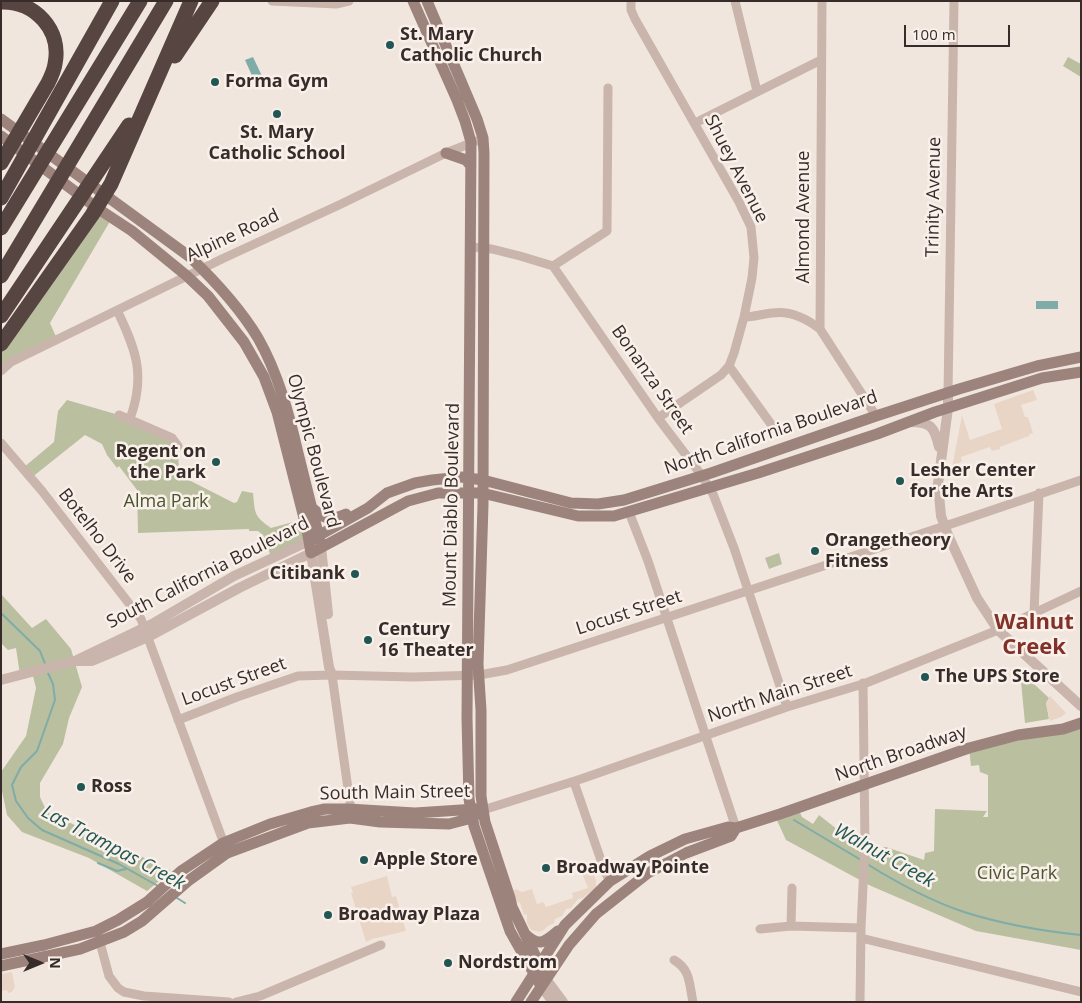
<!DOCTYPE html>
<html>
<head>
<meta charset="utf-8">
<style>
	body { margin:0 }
	#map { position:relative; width:1082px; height:1003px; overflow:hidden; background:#f1e6de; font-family:"Open Sans",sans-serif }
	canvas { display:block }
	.frame { position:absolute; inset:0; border:2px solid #372c2a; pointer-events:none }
	.north { position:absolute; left:15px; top:938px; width:50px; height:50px; -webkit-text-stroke:4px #f9f0ea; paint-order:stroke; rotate:90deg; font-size:14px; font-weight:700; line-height:20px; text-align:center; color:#372c2a }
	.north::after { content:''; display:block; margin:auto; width:18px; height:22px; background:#372c2a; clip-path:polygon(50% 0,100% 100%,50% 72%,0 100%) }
	.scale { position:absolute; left:904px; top:25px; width:106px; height:22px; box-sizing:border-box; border:2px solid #372c2a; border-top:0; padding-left:6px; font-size:15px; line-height:18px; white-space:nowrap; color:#372c2a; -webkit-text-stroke:4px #f9f0ea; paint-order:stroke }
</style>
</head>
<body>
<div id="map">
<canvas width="1082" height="1003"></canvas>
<div class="frame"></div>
<div class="north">N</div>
<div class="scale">100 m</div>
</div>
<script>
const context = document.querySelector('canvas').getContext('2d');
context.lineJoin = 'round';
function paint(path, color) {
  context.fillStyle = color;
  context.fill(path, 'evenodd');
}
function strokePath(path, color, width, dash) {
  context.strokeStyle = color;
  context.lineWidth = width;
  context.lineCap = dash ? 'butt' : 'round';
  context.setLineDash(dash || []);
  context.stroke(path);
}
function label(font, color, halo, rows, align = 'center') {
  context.font = font + ' "Open Sans",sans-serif';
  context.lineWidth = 5;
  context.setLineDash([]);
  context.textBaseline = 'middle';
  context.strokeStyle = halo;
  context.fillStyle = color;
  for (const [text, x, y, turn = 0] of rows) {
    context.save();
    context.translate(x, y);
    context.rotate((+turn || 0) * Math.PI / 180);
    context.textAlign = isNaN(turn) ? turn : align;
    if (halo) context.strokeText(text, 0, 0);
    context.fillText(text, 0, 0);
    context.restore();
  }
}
paint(new Path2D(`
	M1068 57 1081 64V77L1063 66Z
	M97 208 112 218 50 323 57 339 1 371V344Z
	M67 400 119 415 178 446 179 475 234 503 237 502 242 491 253 493C255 514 254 516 271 528L304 519 309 541 272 559 263 535 258 531H249V529L138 533 137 490 119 466 117 468 107 455 102 444 85 435 31 478 23 468 54 442 58 411Z
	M779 553 782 564 769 569 765 558Z
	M1 594 32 628 46 619 71 649 82 687 69 718 63 744 40 783V797L47 812 170 870V872L147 891 89 858 22 832 7 815 1 786V772L26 736 36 688 32 672 20 675 16 648 8 650 1 643Z
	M1020 671 1049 698 1046 703 1049 719 1025 723Z
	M1081 723V950L976 931 871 886 786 840 775 816 798 808 802 817 813 824 819 815 852 841H858L872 848 886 847 924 860 925 853 934 851 935 809 987 811 983 817H988V775L980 772 979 765 971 766 969 748Z`), '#b9bf9f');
paint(new Path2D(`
	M1033 390 1037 400 1021 405 1025 417H1028L1033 433 1030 434 1029 436 1000 447V449L992 451 990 447 961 457 962 461 958 464 959 466 952 468 962 415 970 440 1002 429 994 404Z
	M1050 696 1066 713 1061 717 1050 721 1046 703Z
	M592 867 596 881V887L583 898 578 899 571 908 566 909 562 916 555 919 554 923 548 926 544 930 539 932 531 930 527 923V914L524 915 520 903 515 901 511 891 516 889 522 892 532 889 537 904 543 902 546 907 573 898 572 893 588 888 581 871Z
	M387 876 392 897 396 896 406 931 372 939 366 942 351 893H353L351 887Z
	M12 972 15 987 12 992 8 993 7 990 1 991V974Z`), '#e8d5c6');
paint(new Path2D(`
	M253 57 262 76 254 80 245 60Z
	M1036 301H1058V309H1036Z`), '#7faca9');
strokePath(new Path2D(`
	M1 613 40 651 46 666
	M48 673 53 684 55 700 37 751 21 767 12 785 16 801 28 818 42 830 119 864 158 886
	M794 820 861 860
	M98 863 117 871 126 869
	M867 864C896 882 931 901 964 912 1002 924 1041 931 1081 935
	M177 898 185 903`), '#7faca9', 2);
strokePath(new Path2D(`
	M272 1 336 4 349 1
	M631 1V10L635 19 739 202 751 227 754 258 752 278 744 317 734 353 729 366 721 375 658 418
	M735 1 757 91
	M822 1 820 329 876 416
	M695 123 821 60
	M471 247 492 249 520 256 553 266 658 418 702 476 713 494 734 548 787 707
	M553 266 607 231 608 88
	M117 310C136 350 146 375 130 419
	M744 317C753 317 762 314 772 313 790 310 806 318 820 329
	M729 366 776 431
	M1 371 11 362 224 258 339 205 446 153 476 141
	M948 394 954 1
	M119 415 172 438 178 446
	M1 443 42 491 141 619 226 849
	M629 512 648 561 736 828
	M1034 613 1039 493
	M332 675 350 803V816
	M178 720 237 697 298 676 332 675 413 677 479 675 507 670 957 522 1081 480
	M574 782 605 872 610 881
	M483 810 581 779 787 707 866 683 998 630 1081 591
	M791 926 792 888
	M760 929 791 926 861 928
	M98 935 109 976 118 988 124 992 144 996 229 1002
	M861 938 1081 992
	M674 960C691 970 689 984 693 1002
	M236 1002 260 996 381 945
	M860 1002 861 928 865 844 863 683`), '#c9b5ab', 9);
strokePath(new Path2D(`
	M948 394V408L938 484 941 516 948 535 977 598 998 630 1081 706
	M909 422C931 422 934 426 939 447
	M321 547 328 614
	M77 660 152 624 234 576 309 541
	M1 680 74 661H92L116 651 148 637 239 588 311 553 329 667 332 675
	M546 979 563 1002
	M541 986 553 1002`), '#c9b5ab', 10);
strokePath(new Path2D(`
	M413 1 457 100 465 121 471 142 467 718 469 799 474 826 510 931 541 986
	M427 1 477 119 483 138 484 153 483 505 478 664 481 710V796L485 822 510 898 512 907 546 978
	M1 119 190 257C215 281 240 308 258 338 278 373 289 414 298 453 305 482 313 512 320 541
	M1 136 97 208 132 231 187 276 208 296 244 342 264 377 277 412 307 530 311 553 408 501 438 493H482L578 516H614L758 473 877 434 935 412 1042 378 1081 372
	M446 153 466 160 471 166
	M312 508C326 520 329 521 346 514
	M309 541 368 508 387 493 415 483 432 480 461 477 483 480 571 503 598 504 624 500 711 473 876 416 959 389 1037 366 1081 357
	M525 934C539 947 544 943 558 931
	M1 954 44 945 96 931 118 920 147 902 181 871 223 843 270 824 311 812 325 809H348L415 813 476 809
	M1 966 80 949 124 932 142 921 188 881 227 853 308 823 350 818 380 822 449 824 472 818 477 814
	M516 1002 565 925 610 881 650 856 685 839 728 827 736 828 780 814 969 748 1018 735 1063 729 1081 723
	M531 1002 569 945 596 914 648 873 686 853 731 836 736 828`), '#9c847c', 11);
strokePath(new Path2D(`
	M1 2C35 1 62 30 55 64 54 71 51 77 48 83L1 163
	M175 56 212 1
	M1 198 112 1
	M1 228 140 1
	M1 276 166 1
	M1 316 129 125
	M1 344 92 215 111 184 191 1`), '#574541', 15);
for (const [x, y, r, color] of [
	[390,45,5,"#215653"],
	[215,82,5,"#215653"],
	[277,114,5,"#215653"],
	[216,462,5,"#215653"],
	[900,481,5,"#215653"],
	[815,551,5,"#215653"],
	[355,574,5,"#215653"],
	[368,640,5,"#215653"],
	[925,677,5,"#215653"],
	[81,787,5,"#215653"],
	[364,860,5,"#215653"],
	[546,868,5,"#215653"],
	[328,915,5,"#215653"],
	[448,963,5,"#215653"]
]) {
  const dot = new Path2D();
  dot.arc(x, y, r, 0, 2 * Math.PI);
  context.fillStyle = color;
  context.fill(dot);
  strokePath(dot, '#f9f0ea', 2);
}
label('bold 18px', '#372c2a', '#f9f0ea', [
	["St. Mary",400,35],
	["Catholic Church",400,56],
	["Forma Gym",225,82],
	["St. Mary",277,133,"center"],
	["Catholic School",277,154,"center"],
	["Regent on",206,452,"right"],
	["the Park",206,473,"right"],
	["Lesher Center",910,471],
	["for the Arts",910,492],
	["Orangetheory",825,541],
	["Fitness",825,562],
	["Citibank",345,574,"right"],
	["Century",378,630],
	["16 Theater",378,651],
	["The UPS Store",935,677],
	["Ross",91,787],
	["Apple Store",374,860],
	["Broadway Pointe",556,868],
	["Broadway Plaza",338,915],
	["Nordstrom",458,963]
], 'left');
label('18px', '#372c2a', '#f9f0ea', [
	["Shuey Avenue",736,169,63],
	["Trinity Avenue",934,197,-89],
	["Almond Avenue",804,217,-90],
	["Alpine Road",233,236,-25],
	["Bonanza Street",652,380,55],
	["North California Boulevard",771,433,-19],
	["Olympic Boulevard",313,451,75],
	["Mount Diablo Boulevard",452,505,-89],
	["Botelho Drive",97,536,52],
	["South California Boulevard",208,573,-27],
	["Locust Street",629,613,-18],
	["Locust Street",234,682,-20],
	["North Main Street",780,694,-18],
	["North Broadway",901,754,-19],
	["South Main Street",395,793,-1]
]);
label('18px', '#4b542f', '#f9f0ea', [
	["Alma Park",166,502],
	["Civic Park",1017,874]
]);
label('italic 19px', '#215653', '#f9f0ea', [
	["Las Trampas Creek",113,848,28],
	["Walnut Creek",884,856,29]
]);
label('bold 22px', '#813127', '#f9f0ea', [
	["Walnut",1034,623],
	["Creek",1034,648]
]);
</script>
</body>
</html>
